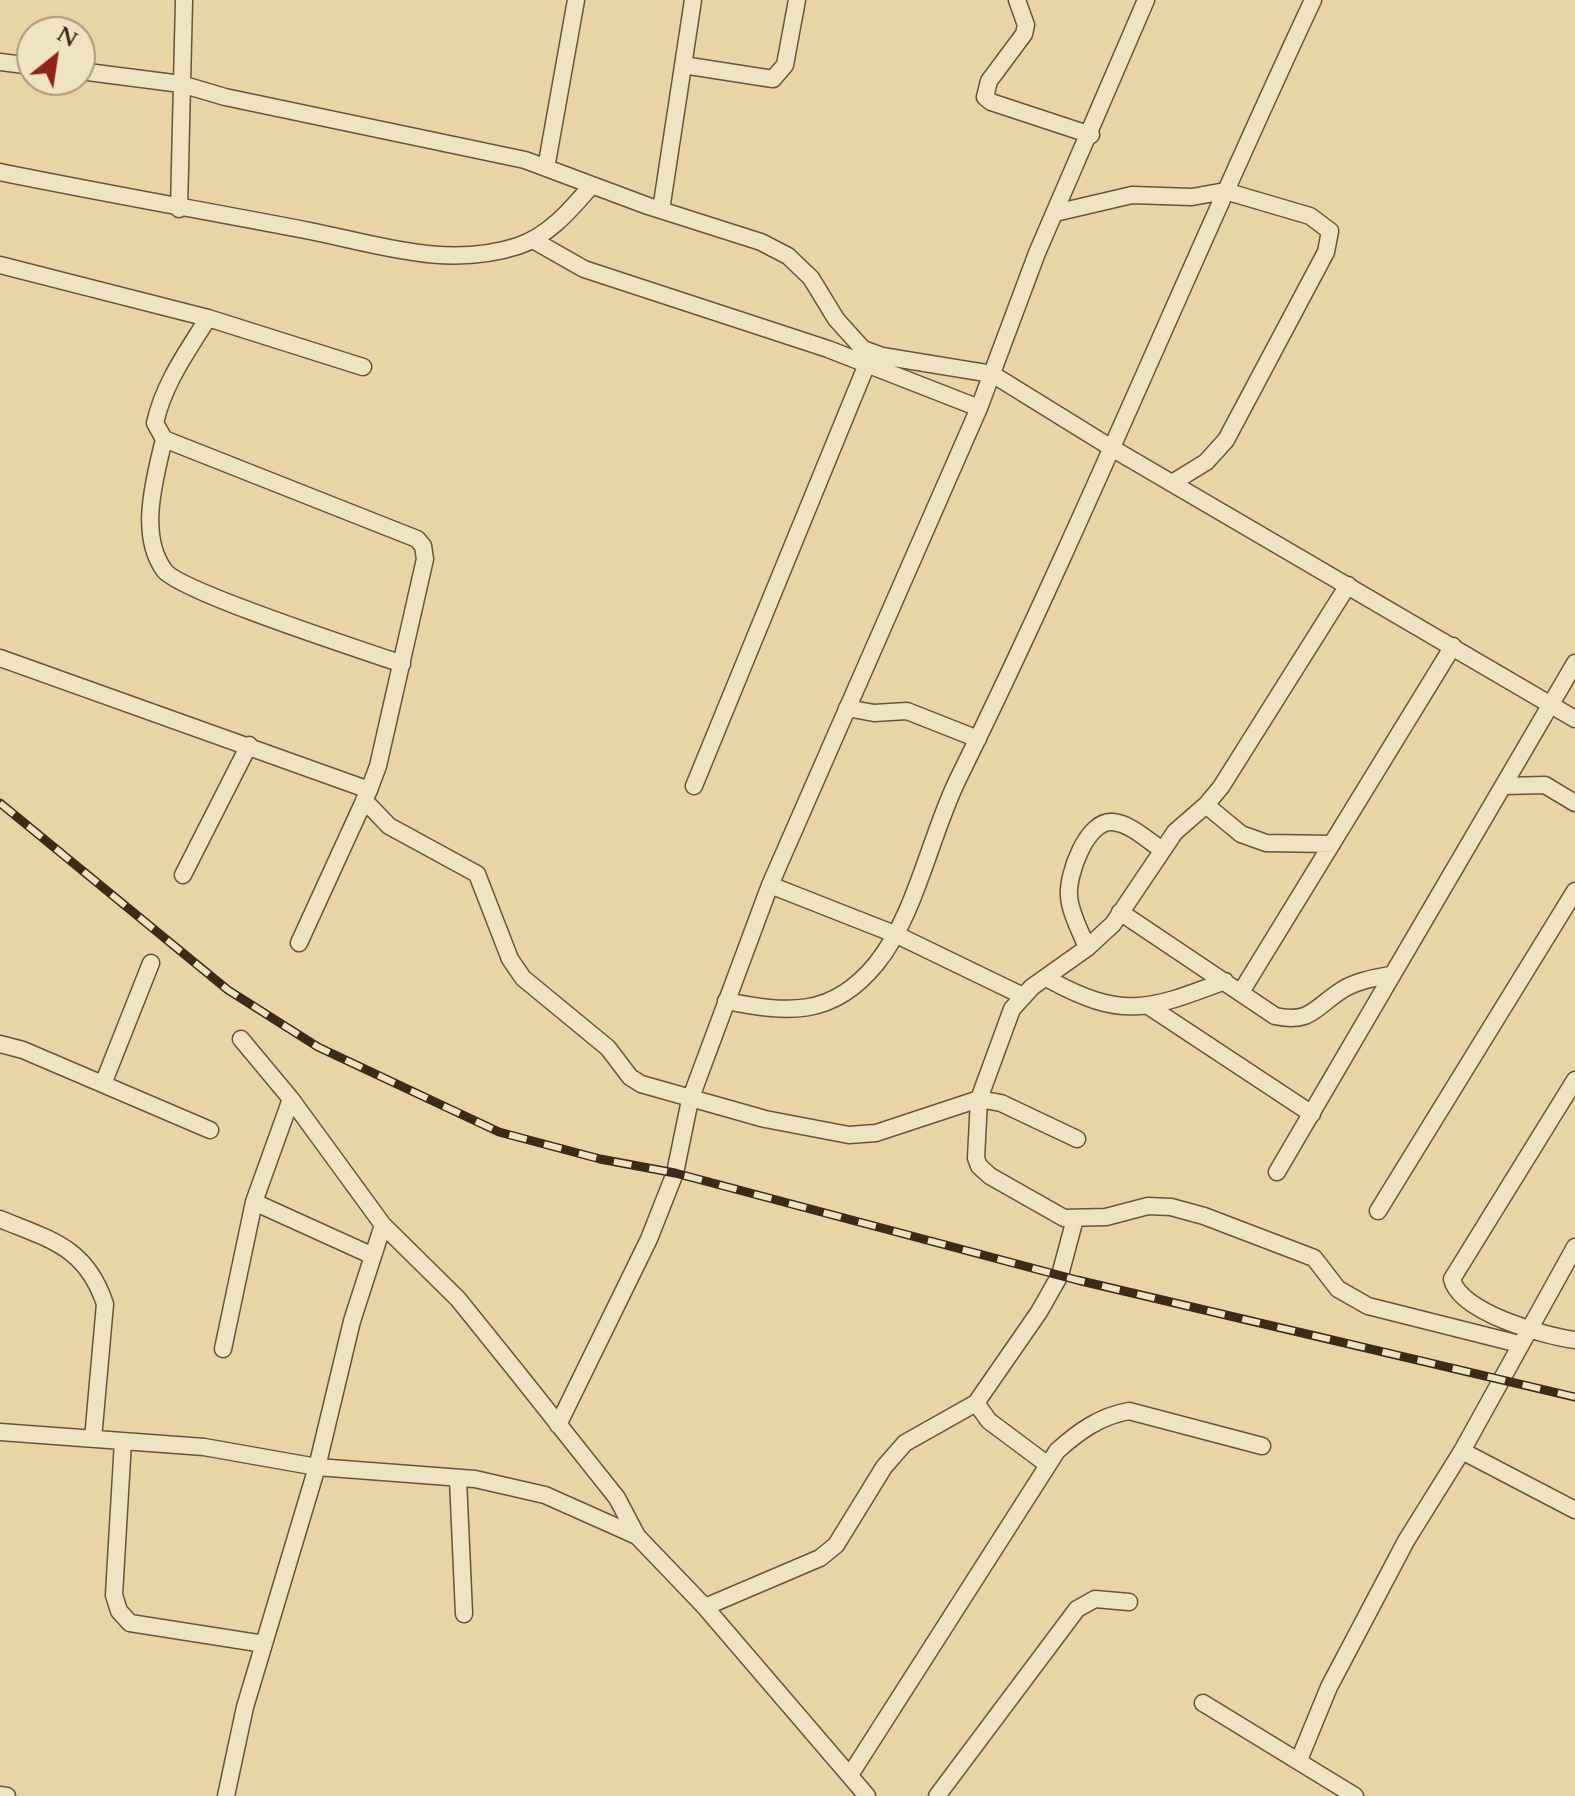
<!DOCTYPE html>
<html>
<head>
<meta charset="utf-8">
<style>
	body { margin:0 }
	#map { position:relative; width:1575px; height:1796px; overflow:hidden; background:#e8d4a4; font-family:Cardo,serif }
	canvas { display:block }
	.north { position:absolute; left:16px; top:16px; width:80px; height:80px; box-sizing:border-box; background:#f0e3c4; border:2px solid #a8997f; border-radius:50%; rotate:30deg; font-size:22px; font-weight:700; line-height:32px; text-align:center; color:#3b2b18 }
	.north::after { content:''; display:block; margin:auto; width:28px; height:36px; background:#8f2418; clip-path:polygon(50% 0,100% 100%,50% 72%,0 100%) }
</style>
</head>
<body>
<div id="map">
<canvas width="1575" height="1796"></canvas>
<div class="north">N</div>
</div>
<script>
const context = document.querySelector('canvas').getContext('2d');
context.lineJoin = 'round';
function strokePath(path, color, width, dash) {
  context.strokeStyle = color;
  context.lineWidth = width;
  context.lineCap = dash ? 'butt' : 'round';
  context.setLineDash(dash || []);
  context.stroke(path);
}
const minor = new Path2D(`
	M1017 0 1026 25 1024 34 989 81 985 97 991 102 1091 135
	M0 62 32 66
	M683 65 773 79 785 65 797 0
	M80 71 181 84 225 97 525 160 648 206 761 242 788 256 811 278 836 319 863 349 882 356 992 374 1110 447 1575 719
	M546 168 576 0
	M0 172C103 193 206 211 310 231 380 245 447 269 518 246 550 235 571 209 592 185
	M179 209 184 0
	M661 210 693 0
	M1055 213 1132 195 1192 197 1225 191 1310 216 1330 231 1326 252 1226 440 1206 462 1172 483
	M533 240 584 269 828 349 979 408
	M0 265 208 318 363 367
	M208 318C187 352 164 383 155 423L164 439 417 539 423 546 425 559 378 766 369 790
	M164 439C155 478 138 534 164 570 178 591 365 651 402 664
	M1348 585 1221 787 1206 805 1175 832 1113 924 1087 948 1032 987 1012 1009 979 1099 976 1158 979 1166 990 1176 1064 1218 1106 1217 1148 1206 1171 1207 1204 1216 1314 1258 1338 1289 1368 1306 1519 1344
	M0 658 369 790 299 943
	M847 708 874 713 907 711 978 739
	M694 786 867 364
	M1504 786 1545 785 1575 803
	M364 800 389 826 477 874 510 959 523 978 608 1048 630 1077 641 1084 765 1119 849 1135 876 1133 979 1099 1001 1103 1077 1139
	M1206 805 1241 834 1266 843 1332 844
	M183 875 249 745
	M770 885 897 935 1023 996
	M1120 912 1275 1016C1311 1024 1315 1007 1342 990 1356 981 1374 978 1390 975
	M1087 948C1081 932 1070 913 1069 896 1067 875 1087 819 1113 822 1131 824 1147 840 1161 849
	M1048 979C1123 1020 1148 1010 1225 981
	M1241 992 1453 646
	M726 1001C787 1013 832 1018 876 964 916 915 930 836 958 779 1084 523 1192 258 1313 0
	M1150 1007 1312 1114
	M241 1039 291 1099 383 1225 458 1299 516 1371 617 1498 637 1536
	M0 1044 23 1050 210 1130
	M1575 1080 1452 1279C1459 1312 1544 1336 1575 1340
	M103 1084 151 963
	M1277 1172 1575 663
	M254 1202 373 1256
	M1378 1211 1575 891
	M0 1219C51 1240 86 1247 105 1304L93 1439
	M223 1349 254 1202 291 1099
	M976 1403 989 1421 1048 1465
	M558 1425 649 1239 675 1173 690 1100 770 885 979 408 1037 253 1146 0
	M0 1432 204 1447 317 1467 475 1479 545 1495 637 1536 705 1607 867 1796
	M123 1441 114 1595 119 1611 130 1623 264 1644
	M1462 1451 1575 1510
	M458 1479 464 1614
	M705 1607 820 1558 836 1545 884 1467 905 1443 976 1403 1039 1312 1060 1275 1075 1219
	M1203 1703 1355 1796
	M1299 1760 1329 1687 1406 1541 1462 1451 1575 1247
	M850 1775 1057 1451C1078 1432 1100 1416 1129 1411L1262 1446
	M0 1795 7 1796
	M226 1796 245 1707 317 1467 352 1321 383 1225
	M937 1796 1077 1609 1095 1599 1129 1602`);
strokePath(minor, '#66553b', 19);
strokePath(minor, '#f0e3c4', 16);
const rail = new Path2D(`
	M0 803 228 990 318 1047 499 1132 600 1159 675 1173 1077 1280 1575 1397`);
strokePath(rail, '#3b2b18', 9);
strokePath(rail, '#f0e3c4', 6, [18]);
</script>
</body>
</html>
